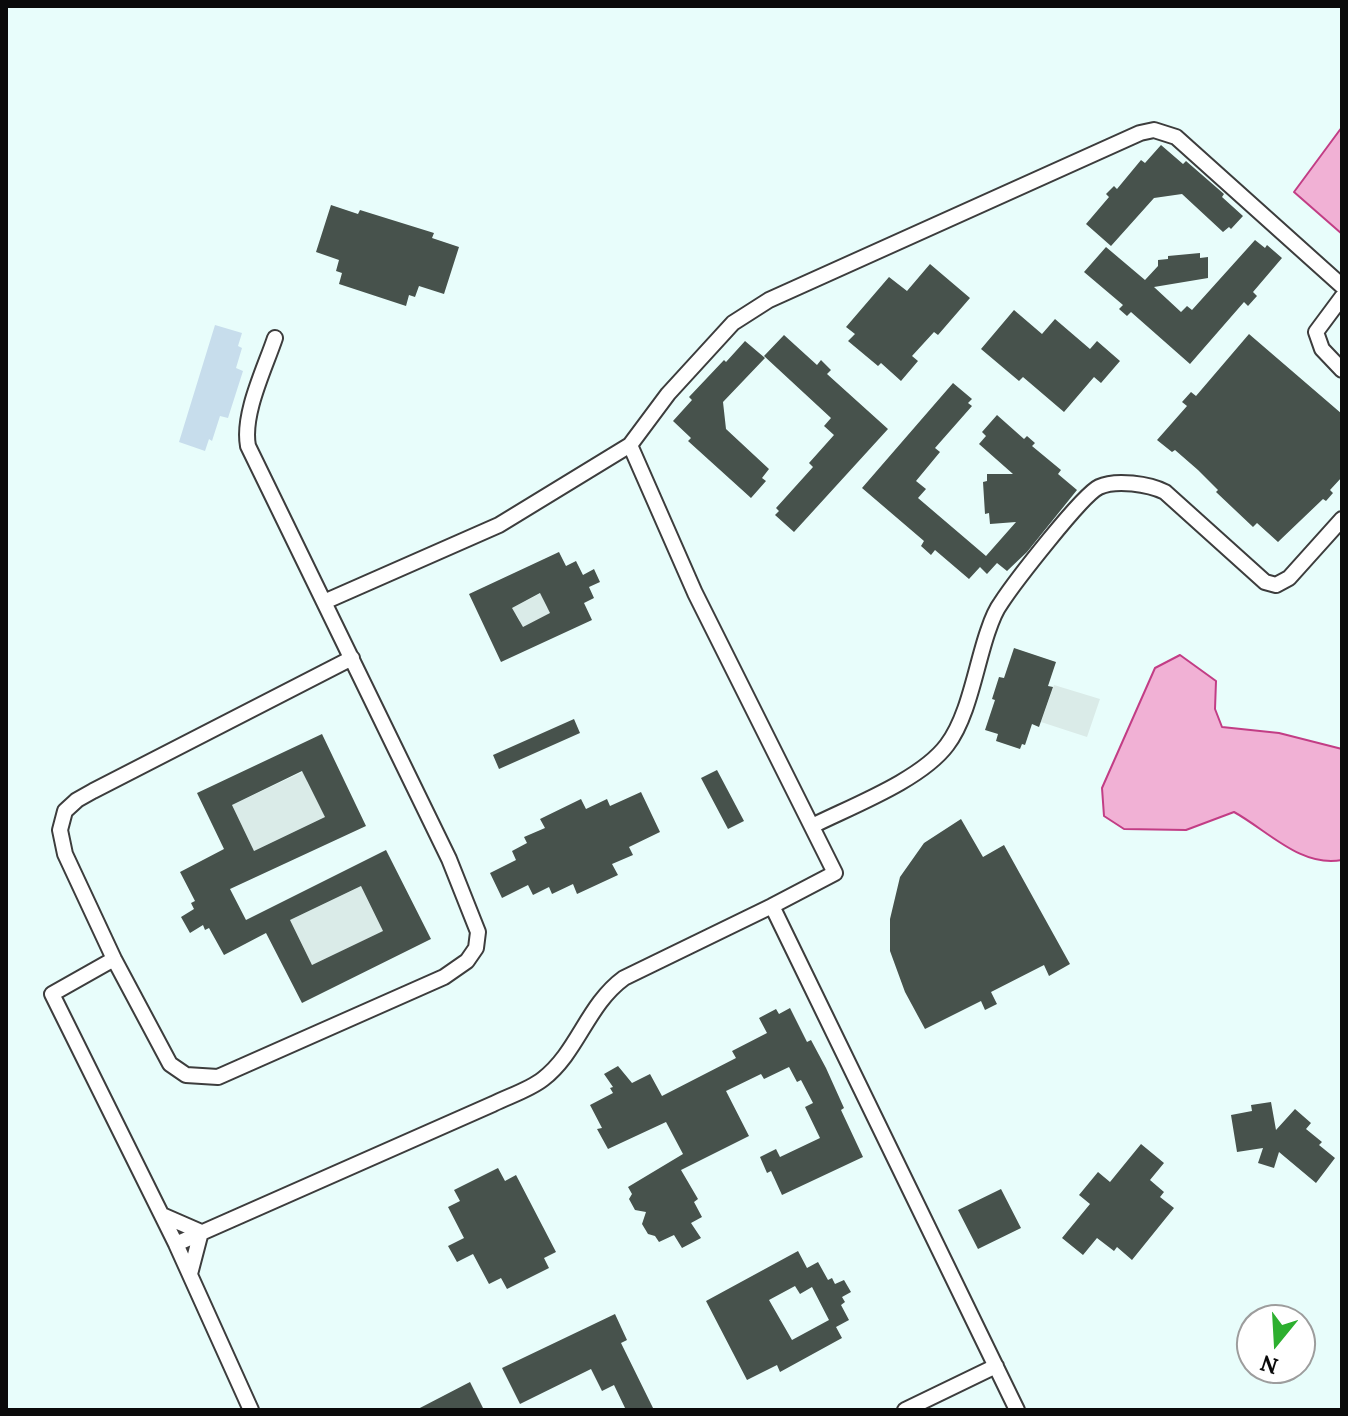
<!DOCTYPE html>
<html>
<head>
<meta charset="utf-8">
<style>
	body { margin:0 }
	#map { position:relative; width:1348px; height:1416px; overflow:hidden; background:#e8fdfb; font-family:Lora,serif }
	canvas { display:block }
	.frame { position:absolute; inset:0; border:8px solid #0a0a0a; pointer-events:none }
	.north { position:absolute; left:1236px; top:1304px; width:80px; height:80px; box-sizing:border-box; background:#fff; border:2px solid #9d9d9d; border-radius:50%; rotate:198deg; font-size:22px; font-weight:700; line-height:32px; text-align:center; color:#0a0a0a }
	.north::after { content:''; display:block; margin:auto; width:28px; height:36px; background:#2daf2f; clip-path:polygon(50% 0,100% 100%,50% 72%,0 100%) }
</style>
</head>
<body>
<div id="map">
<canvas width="1348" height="1416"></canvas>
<div class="frame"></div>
<div class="north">N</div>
</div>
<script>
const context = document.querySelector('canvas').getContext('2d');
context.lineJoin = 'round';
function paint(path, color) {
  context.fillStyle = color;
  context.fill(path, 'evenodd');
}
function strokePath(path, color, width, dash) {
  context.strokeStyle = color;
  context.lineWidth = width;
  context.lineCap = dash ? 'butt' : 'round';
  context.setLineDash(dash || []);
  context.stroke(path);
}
paint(new Path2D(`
	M215 325 242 333 238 346 242 348 236 368 243 371 228 418 220 416 212 441 209 439 205 451 179 442Z`), '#c7ddec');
paint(new Path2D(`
	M551 588 554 594 543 599 547 608 562 607 513 633 520 621 516 614 505 619 502 613Z
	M1054 685 1100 699 1087 737 1041 722Z
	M313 767 307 782 320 807 333 813 254 851 232 805Z
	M372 881 392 927 312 965 290 920Z`), '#daebe8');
const water = new Path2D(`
	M1342 127V234L1294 192Z
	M1180 655 1216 681 1215 709 1222 727 1279 733 1342 749V860C1301 868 1267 830 1234 812L1186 830 1124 829 1104 816 1102 788 1155 668Z`);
paint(water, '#f1b1d5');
strokePath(water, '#c23d85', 2);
paint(new Path2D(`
	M1161 145 1183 164 1186 161 1224 194 1222 197 1243 216 1231 229 1229 227 1223 232 1182 194 1154 198 1111 246 1086 224 1109 197 1106 194 1114 186 1117 189 1141 160 1145 163Z
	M331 205 358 214 360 210 434 233 432 238 459 247 444 294 419 286 415 297 409 295 406 306 339 284 342 273 336 271 339 260 316 252Z
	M1255 240 1265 248 1267 245 1282 258 1253 292 1257 296 1248 306 1244 302 1190 364 1131 312 1127 316 1119 309 1123 305 1084 272 1106 247 1145 280 1158 266V260L1168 259V256L1200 253V258L1208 257V278L1154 287 1181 312 1187 306 1192 310Z
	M930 264 970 298 938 335 934 332 912 356 918 361 901 381 881 363 878 366 848 341 855 334 846 327 889 277 907 291Z
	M1014 310 1042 334 1055 319 1090 349 1097 341 1120 361 1101 383 1094 377 1064 412 1023 377 1019 381 981 349Z
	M1249 334 1342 414V477L1330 490 1333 493 1326 501 1323 499 1278 542 1257 523 1253 527 1216 492 1218 490 1198 470 1175 450 1172 452 1157 440 1187 406 1182 402 1191 392 1196 396Z
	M784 335 817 365 821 360 831 370 827 374 888 429 794 532 775 515 779 511 776 508 813 467 809 463 834 435 824 426 831 418 764 356Z
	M745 341 765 358 723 402 726 429 769 469 762 478 766 481 751 498 688 441 691 438 673 421 692 400 689 397 724 360 726 362Z
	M953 383 972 399 968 403 972 406 935 448 940 452 916 481 926 489 918 498 986 556 1016 522 990 524 989 513 985 514 983 482 987 481V474H1013L979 444 986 436 982 432 997 415 1024 439 1027 436 1035 443 1032 446 1061 470 1058 474 1077 490 1027 552 1007 571 997 563 987 574 980 567 969 579 935 550 931 555 921 546 924 541 862 488Z
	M559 552 566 566 576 561 583 575 594 569 600 582 589 587 594 598 584 603 592 620 501 662 469 594ZM540 593 550 613 523 627 512 608Z
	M1014 648 1056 662 1048 686 1053 687 1039 727 1032 724 1025 745 1022 744 1020 749 996 741 998 734 985 730 995 700 992 699 999 677 1004 678Z
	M574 719 580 733 499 769 493 755Z
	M322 734 366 826 230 889 246 920 386 850 431 939 302 1003 266 933 224 955 209 928 205 930 203 925 190 933 181 917 194 909 191 903 195 901 180 872 224 849 197 793ZM302 771 325 817 254 851 232 805ZM361 886 383 931 312 965 290 920Z
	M717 770 744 821 728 829 701 778Z
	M641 792 660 832 629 847 633 855 612 864 618 875 577 894 573 884 552 894 549 887 533 895 528 885 502 898 490 873 516 860 512 851 527 843 524 837 545 828 540 819 581 799 586 809 607 799 610 806Z
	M961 819 983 857 1004 845 1070 964 1049 976 1044 965 991 992 997 1004 985 1010 981 1001 925 1029 905 992 890 951V919L900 877 924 843Z
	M790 1008 807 1042 811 1040 826 1068 844 1108 841 1110 863 1157 782 1195 771 1171 767 1173 760 1157 776 1149 780 1157 820 1138 805 1107 813 1103 801 1080 797 1082 789 1067 764 1079 761 1074 726 1091 749 1136 681 1170 698 1199 694 1202 702 1217 691 1223 701 1238 682 1248 674 1235 659 1242 655 1236 648 1234 642 1224 646 1212 635 1210 629 1199 632 1194 628 1187 683 1154 666 1122 608 1149 597 1129 602 1128 590 1105 613 1093 610 1088 613 1087 604 1074 618 1066 632 1083 650 1074 662 1096 736 1058 732 1051 767 1033 759 1018 776 1009 779 1014Z
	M1271 1102 1276 1130 1295 1109 1311 1123 1306 1129 1322 1142 1319 1145 1335 1158 1316 1183 1279 1152 1274 1168 1258 1163 1263 1148 1237 1152 1231 1115 1252 1111 1251 1105Z
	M1141 1144 1164 1163 1150 1180 1164 1192 1160 1197 1174 1208 1132 1260 1117 1247 1114 1251 1097 1238 1083 1255 1062 1238 1090 1204 1079 1195 1098 1172 1110 1182Z
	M498 1168 505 1181 516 1175 556 1252 544 1258 549 1268 507 1289 501 1278 489 1284 473 1254 457 1262 448 1246 464 1238 448 1207 460 1201 454 1190Z
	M1001 1189 1021 1228 978 1249 958 1210Z
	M798 1251 807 1268 818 1262 828 1280 832 1278 835 1284 844 1280 851 1292 842 1297 845 1302 841 1305 849 1320 836 1327 842 1338 780 1372 777 1365 747 1380 706 1301ZM795 1286 800 1294 812 1287 829 1320 792 1340 769 1300Z
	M615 1314 627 1340 621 1343 654 1410H626L614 1385 602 1391 591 1369 520 1404 502 1368Z
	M470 1382 484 1410H416Z`), '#47524c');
const street = new Path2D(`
	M1342 297 1316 332 1322 349 1342 370
	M275 338C265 368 242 414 248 446L449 859 478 932 476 948 467 961 444 977 218 1077 186 1075 170 1064 114 959 65 854 60 830 65 811 77 800 93 791 352 658
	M630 445 695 593 835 873 772 906
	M324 602 499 525 630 445 668 394 733 323 769 300 1140 133 1154 130 1176 137 1342 286
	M812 826C852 806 921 780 947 745 969 716 976 665 988 631 991 622 995 611 1001 603 1014 583 1082 495 1099 487 1116 479 1149 484 1165 492L1265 582 1276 585 1289 578 1342 519
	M114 959 52 994 176 1244 251 1410
	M162 1215 201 1232
	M176 1244 493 1104C509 1096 529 1090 543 1079 578 1052 587 1005 624 978L772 906 1017 1410
	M190 1274 201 1232
	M905 1410 996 1366`);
strokePath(street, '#3d3d3d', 18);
strokePath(street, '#fff', 14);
</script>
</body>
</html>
